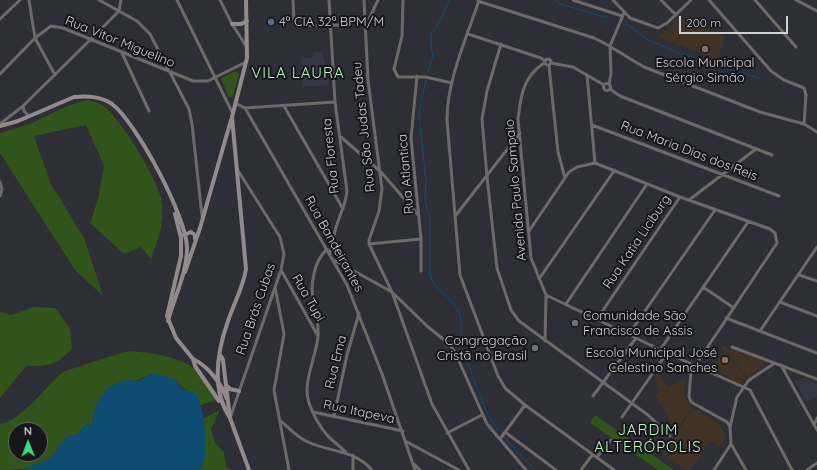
<!DOCTYPE html>
<html>
<head>
<meta charset="utf-8">
<style>
	body { margin:0 }
	#map { position:relative; width:817px; height:470px; overflow:hidden; background:#2d2e36; font-family:Quicksand,sans-serif }
	canvas { display:block }
	.north { position:absolute; left:8px; top:422px; width:40px; height:40px; box-sizing:border-box; background:#16161a; border:1px solid #606165; border-radius:50%; rotate:359deg; font-size:11px; font-weight:700; line-height:16px; text-align:center; color:#d0d1d6 }
	.north::after { content:''; display:block; margin:auto; width:14px; height:18px; background:#3ed77d; clip-path:polygon(50% 0,100% 100%,50% 72%,0 100%) }
	.scale { position:absolute; left:679px; top:16px; width:109px; height:18px; box-sizing:border-box; border:2px solid #d0d1d6; border-top:0; padding-left:5px; font-size:12px; line-height:14px; white-space:nowrap; color:#d0d1d6; -webkit-text-stroke:3px #16161a; paint-order:stroke }
</style>
</head>
<body>
<div id="map">
<canvas width="817" height="470"></canvas>
<div class="north">N</div>
<div class="scale">200 m</div>
</div>
<script>
const context = document.querySelector('canvas').getContext('2d');
context.lineJoin = 'round';
function paint(path, color) {
  context.fillStyle = color;
  context.fill(path, 'evenodd');
}
function strokePath(path, color, width, dash) {
  context.strokeStyle = color;
  context.lineWidth = width;
  context.lineCap = dash ? 'butt' : 'round';
  context.setLineDash(dash || []);
  context.stroke(path);
}
function label(font, color, halo, rows, align = 'center') {
  context.font = font + ' Quicksand,sans-serif';
  context.lineWidth = 4;
  context.setLineDash([]);
  context.textBaseline = 'middle';
  context.strokeStyle = halo;
  context.fillStyle = color;
  for (const [text, x, y, turn = 0] of rows) {
    context.save();
    context.translate(x, y);
    context.rotate((+turn || 0) * Math.PI / 180);
    context.textAlign = isNaN(turn) ? turn : align;
    if (halo) context.strokeText(text, 0, 0);
    context.fillText(text, 0, 0);
    context.restore();
  }
}
paint(new Path2D(`
	M313 52H322L325 64 327 65 329 85 303 87 302 58 313 57Z
	M800 378 817 384V397L806 402 795 382Z`), '#343644');
paint(new Path2D(`
	M678 18 725 36 718 60 658 37 674 24 673 22Z
	M724 345 729 351H737L764 361 765 366 747 377 726 351 721 348Z
	M724 351 747 378 741 384 712 369Z
	M658 373 668 387 685 379 684 395 691 409 675 432 655 395 660 391 654 377Z
	M693 408 721 424 726 437 721 448 710 441 690 470H684L662 454Z`), '#403325');
paint(new Path2D(`
	M236 71 239 74 233 96 229 98 221 78Z
	M88 100C92 101 98 102 102 105 120 116 160 182 162 203 164 224 158 240 151 259L141 247 124 254 90 223 98 199 104 166 86 125 34 136 50 182 85 240 103 296 75 270 0 153V133L30 124 67 106Z
	M35 307 55 308 70 328 72 348C57 366 48 366 26 366L0 398V312L11 315Z
	M131 351C149 353 178 356 193 368 203 376 210 390 217 400L200 405C195 388 184 393 176 380L152 374 102 395 96 405 92 424 85 425 78 434 66 437C62 443 59 451 54 456 42 468 16 470 0 470V424C20 421 44 390 58 376L65 371 124 352ZM16 430H40V454H16Z
	M220 410 211 429 215 443 224 452 226 467 231 470H200L205 457 204 418Z
	M595 415 674 470H658L590 423Z`), '#31541a');
paint(new Path2D(`
	M152 374 162 375 176 380 181 388 193 392 198 397 204 418 205 437V457L200 470H22C49 458 49 464 66 437L78 434 85 425 92 424C93 418 94 411 96 406 102 389 121 376 138 381Z`), '#0f4c71');
strokePath(new Path2D(`
	M555 0 560 4 609 18
	M623 24H627L647 39 674 51 761 79
	M428 72 433 56 431 46V35L442 17 449 0
	M426 80 419 114 426 182 425 201 430 219V276C436 292 456 300 460 315 462 324 461 335 461 344
	M462 349 487 413 498 430
	M505 438 534 470
	M200 465 208 470`), '#0f4c71', 1);
strokePath(new Path2D(`
	M29 0 35 38 55 75
	M99 0 137 21 150 34 189 109 192 124 202 216
	M177 0 232 112
	M220 0 232 24 246 46
	M293 0 294 22 297 26 343 25
	M329 0 335 102 347 191 345 202 336 227 330 253
	M364 0 368 80 382 189 379 211 369 240V244L392 292 432 404 469 470
	M403 0 402 36 394 69 398 77H425L452 83
	M479 0C467 38 447 79 447 120L460 275 498 376 505 388 525 405 614 470
	M573 0 622 16
	M613 0 630 18 658 28 667 23 691 0
	M661 0 676 15
	M709 0 771 71 784 80 804 88 806 95 804 124
	M755 0 796 47
	M796 0 817 11
	M478 1 594 38C612 46 627 58 644 67L760 112 804 124 817 132
	M0 19 20 0
	M365 28 378 0
	M468 34 541 58 545 61
	M501 44 487 91 482 119 487 177 497 268 511 310 519 321 648 415 670 436
	M122 53 149 111
	M544 63 549 66 551 61 549 59 545 60 544 63C523 77 521 95 518 119L531 258 546 295 667 353 750 390 792 470
	M551 63 573 67 604 85
	M549 66 558 152 565 178
	M0 74 35 38 51 26 63 28 193 81H208L246 62
	M587 75 595 163
	M417 76 411 138 421 239V271
	M603.5 87a3.5 3.5 0 1 1 7 0a3.5 3.5 0 1 1-7 0Z
	M609 84 611 74 610 46 624 13
	M610 89 620 96 772 155
	M235 103 245 108 335 102
	M23 106 24 111 29 116
	M284 106 343 209
	M245 108 347 285 382 374 415 470
	M0 124 23 106 91 39 119 11 121 0
	M592 125 779 196
	M341 137 381 172 419 216
	M0 182 2 189 0 196
	M689 200 756 149
	M456 215 520 133
	M529 231 569 172 577 167 595 163 680 197 770 229 775 233 777 243 691 372 689 396 691 402 727 422 730 427
	M369 244 421 239
	M327 249C318 258 315 267 313 279 309 298 320 317 318 337 316 357 302 383 309 403 313 414 319 426 327 435 333 442 342 447 347 454
	M334 260 392 292 427 326 449 344 455 352 487 424 526 470
	M281 270 318 336
	M799 275 817 281
	M539 279 614 171
	M275 287 284 334 274 390 289 470
	M703 287 734 308
	M780 302 817 316
	M566 304 647 184
	M726 318 817 353
	M597 319 680 197
	M760 331 817 247
	M629 334 715 210
	M545 341 546 295
	M732 347 817 379
	M660 350 748 222
	M781 365 817 430
	M593 396 636 338
	M313 412 403 431
	M334 416 347 355 359 313
	M622 417 667 353
	M230 418 281 270 284 254 280 237 237 169
	M281 421C290 429 298 438 308 442 332 453 353 449 372 470
	M814 425 817 418
	M505 432 556 470
	M447 433 482 415
	M500 439 525 405
	M407 442 459 470
	M353 455V470
	M597 457 611 440
	M414 464 420 470
	M581 470 593 454
	M714 470 731 444
	M746 470 731 444 730 427 737 397 749 380 775 363
	M807 470 817 463`), '#6f6a6a', 3);
strokePath(new Path2D(`
	M232 24H241L247 21
	M0 126 18 121 74 97C88 96 100 96 112 104 137 123 187 218 187 248 187 273 174 298 168 321
	M175 214 181 238V256L167 316 176 338 193 359 195 366 219 401
	M184 235 191 232 195 235V239
	M185 272 200 228 231 120
	M221 356 223 360 230 418 249 470
	M193 359C208 366 221 383 227 399
	M227 386 230 389 239 391
	M230 418C211 389 217 352 228 321 234 303 243 288 246 269L232 117 247 58 246 0`), '#938b8b', 4);
for (const [x, y, r, color] of [
	[271,22,4,"#5c6f8a"],
	[705,49,4,"#8d6e63"],
	[575,323,4,"#6b7280"],
	[535,348,4,"#6b7280"],
	[725,360,4,"#8d6e63"]
]) {
  const dot = new Path2D();
  dot.arc(x, y, r, 0, 2 * Math.PI);
  context.fillStyle = color;
  context.fill(dot);
  strokePath(dot, '#16161a', 1.5);
}
label('13px', '#d0d1d6', '#16161a', [
	["4ª CIA 32º BPM/M",279,22],
	["Escola Municipal",705,63,"center"],
	["Sérgio Simão",705,78,"center"],
	["Comunidade São",583,316],
	["Francisco de Assis",583,331],
	["Congregação",527,341,"right"],
	["Cristã no Brasil",527,356,"right"],
	["Escola Municipal José",717,353,"right"],
	["Celestino Sanches",717,368,"right"]
], 'left');
label('13px', '#d0d1d6', '#16161a', [
	["Rua Vitor Miguelino",120,42,22],
	["Rua São Judas Tadeu",364,127,-96],
	["Rua Maria Dias dos Reis",689,151,21],
	["Rua Floresta",331,156,-96],
	["Rua Atlantica",406,174,-95],
	["Avenida Paulo Sampaio",516,190,-95],
	["Rua Katia Liciburg",637,242,-56],
	["Rua Bandeirantes",334,244,61],
	["Rua Tupi",308,298,60],
	["Rua Brás Cubas",256,309,-71],
	["Rua Ema",336,362,-76],
	["Rua Itapeva",359,412,12]
]);
context.letterSpacing = '1px';
label('15px', '#b1f8c4', '#16161a', [
	["VILA LAURA",298,73],
	["JARDIM",648,430],
	["ALTERÓPOLIS",648,447]
]);
context.letterSpacing = '0px';
</script>
</body>
</html>
